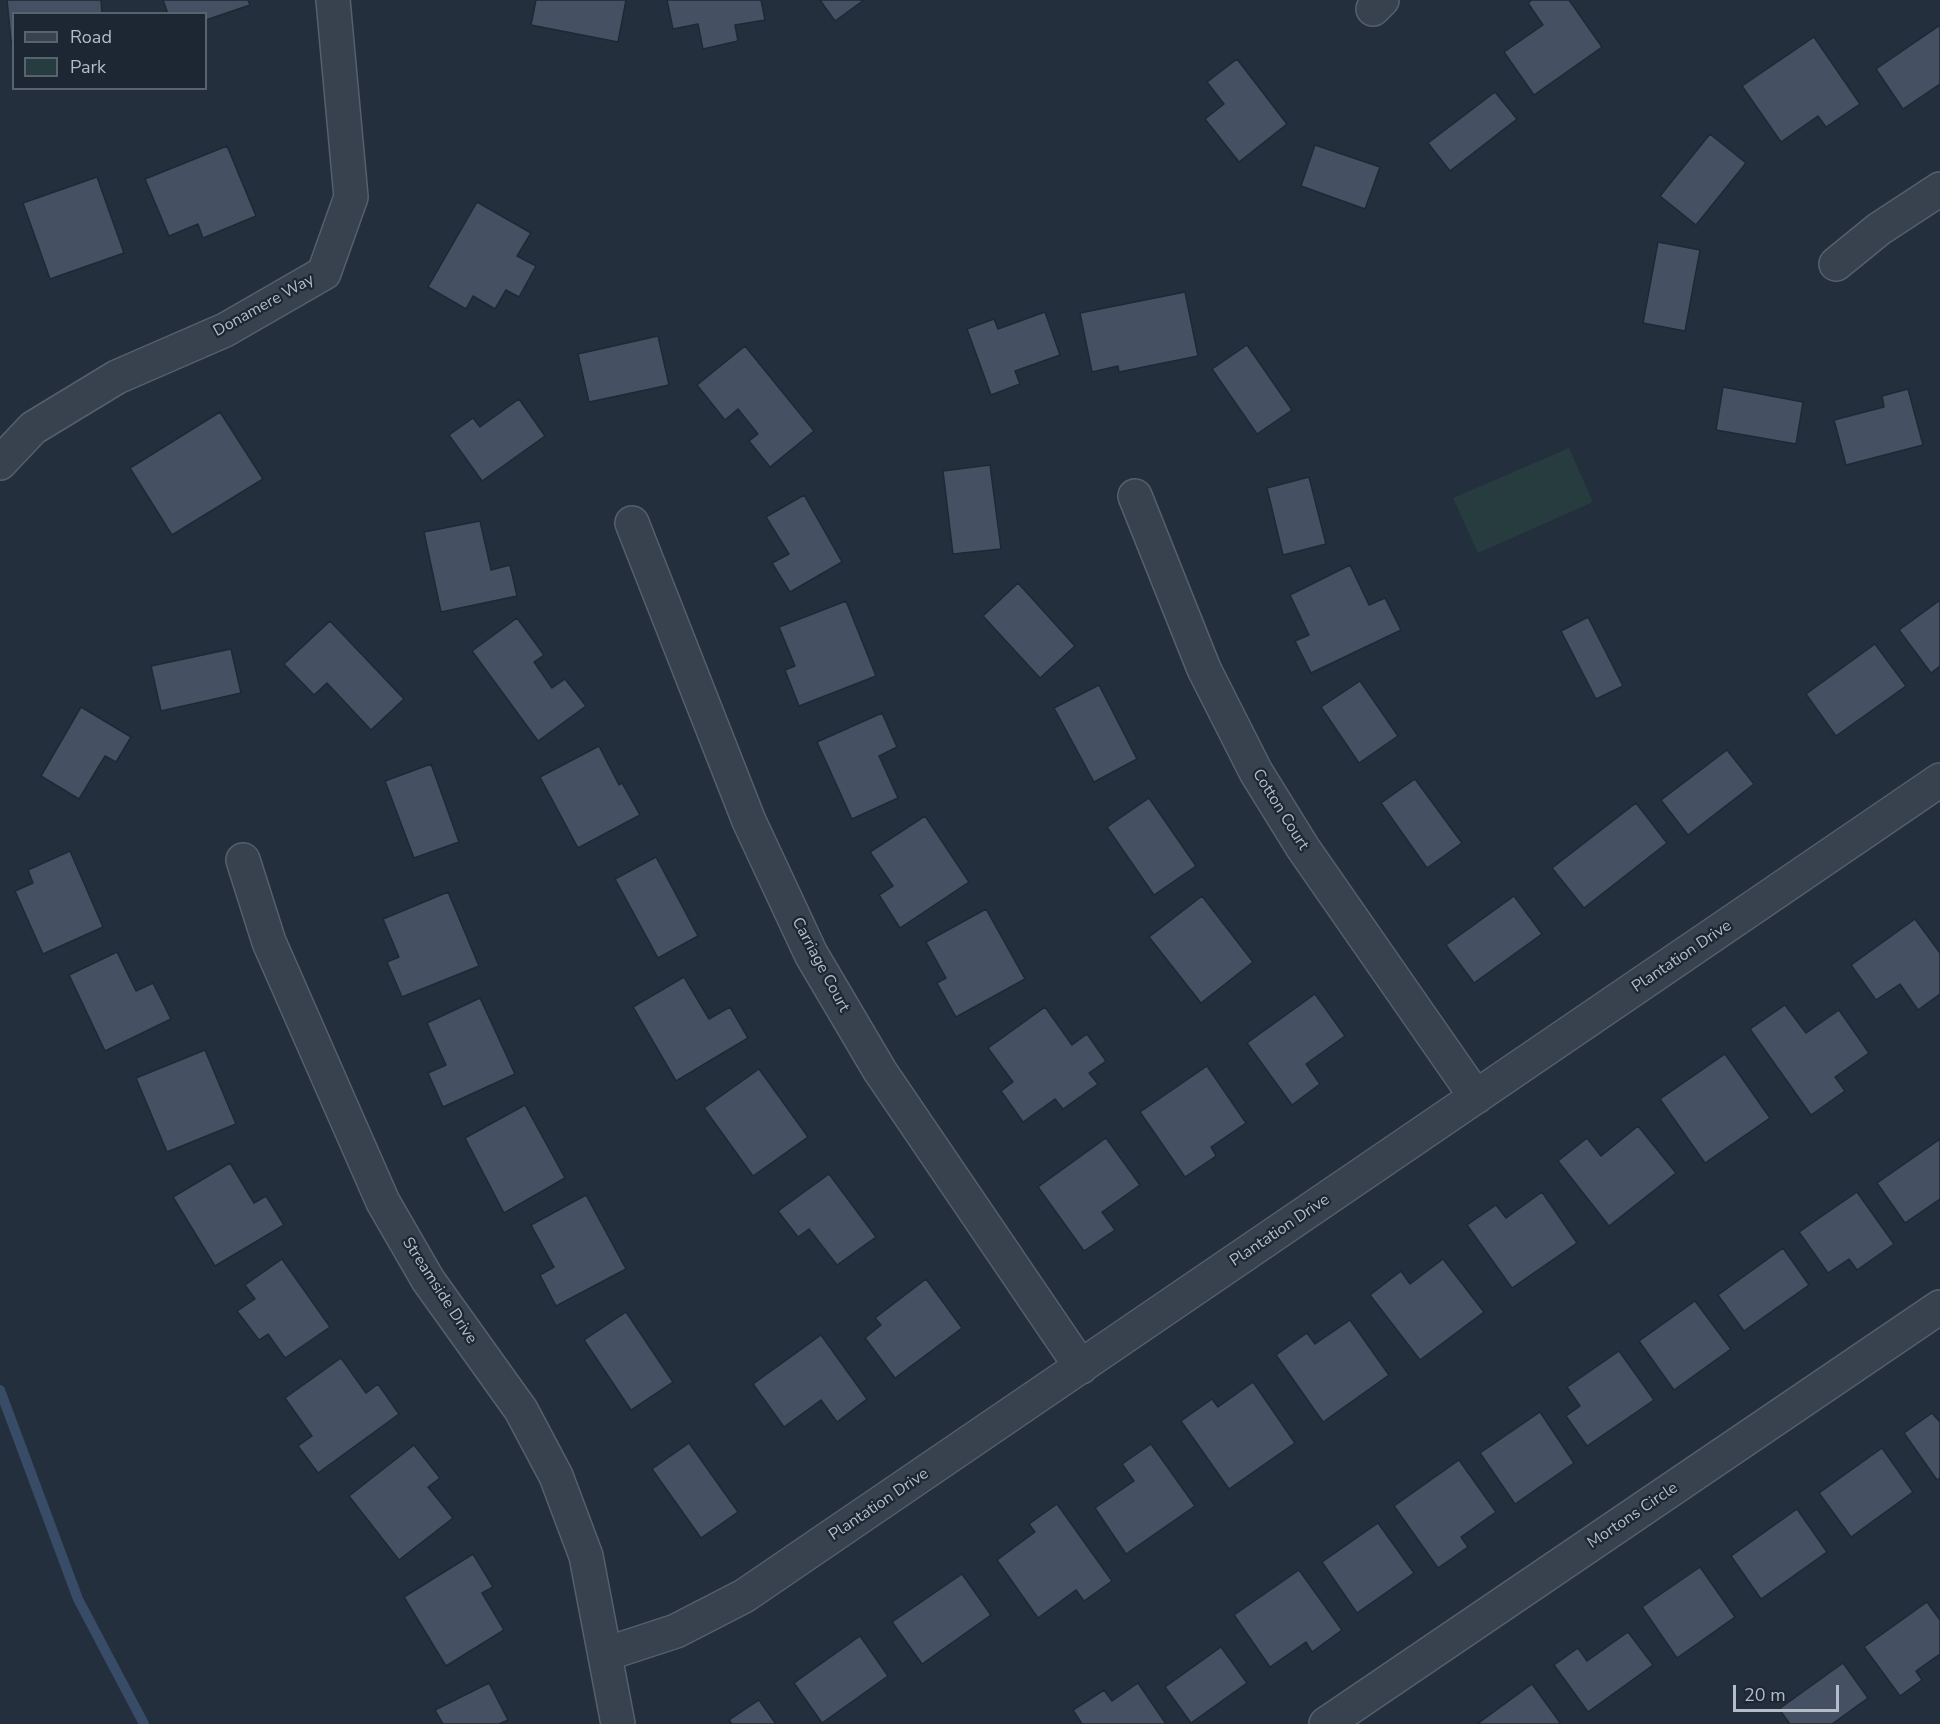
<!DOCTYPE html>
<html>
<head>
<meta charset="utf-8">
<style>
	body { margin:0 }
	#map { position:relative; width:1940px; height:1724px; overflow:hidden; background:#242f3e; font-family:"Nunito Sans",sans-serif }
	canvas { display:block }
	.legend { position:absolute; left:12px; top:12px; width:195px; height:78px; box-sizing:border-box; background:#1d2633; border:2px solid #59626f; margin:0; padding:8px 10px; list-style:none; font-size:18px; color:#b4bcc9 }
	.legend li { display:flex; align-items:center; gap:12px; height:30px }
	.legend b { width:30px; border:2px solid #59626f }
	.scale { position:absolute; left:1733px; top:1685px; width:106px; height:27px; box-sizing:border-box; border:3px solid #b4bcc9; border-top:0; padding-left:8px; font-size:18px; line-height:21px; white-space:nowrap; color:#b4bcc9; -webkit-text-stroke:4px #1d2633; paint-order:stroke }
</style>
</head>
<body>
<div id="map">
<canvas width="1940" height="1724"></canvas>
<ul class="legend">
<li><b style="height:8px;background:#38414e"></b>Road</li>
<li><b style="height:16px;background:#263c3f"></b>Park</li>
</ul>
<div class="scale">20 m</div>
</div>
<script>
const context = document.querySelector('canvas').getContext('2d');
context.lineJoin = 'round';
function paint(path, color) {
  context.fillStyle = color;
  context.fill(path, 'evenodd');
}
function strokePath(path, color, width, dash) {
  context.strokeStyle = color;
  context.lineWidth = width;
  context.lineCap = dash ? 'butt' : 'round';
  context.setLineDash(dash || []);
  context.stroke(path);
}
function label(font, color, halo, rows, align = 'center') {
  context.font = font + ' "Nunito Sans",sans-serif';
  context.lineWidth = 4.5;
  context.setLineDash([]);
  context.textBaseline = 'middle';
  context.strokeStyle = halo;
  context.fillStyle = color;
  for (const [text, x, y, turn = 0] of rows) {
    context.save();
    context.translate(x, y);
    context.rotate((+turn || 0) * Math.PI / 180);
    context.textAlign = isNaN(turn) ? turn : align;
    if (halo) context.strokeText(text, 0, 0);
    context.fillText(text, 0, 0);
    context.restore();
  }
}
paint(new Path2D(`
	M1569 448 1593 502 1478 553 1453 498Z`), '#263c3f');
strokePath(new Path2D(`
	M0 1390 78 1599 144 1724`), '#394c67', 10);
const building = new Path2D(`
	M7 0H101L102 14H14V41H11Z
	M163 0H248L250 5 206 20V14H168Z
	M536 0H626L618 42 531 25Z
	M667 0H761L765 20 735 25 738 41 703 49 698 24 673 29Z
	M820 0H864L835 21Z
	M1532 0H1569L1602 47 1534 95 1504 52 1543 25 1528 3Z
	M1940 25V84L1903 109 1876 69Z
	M1814 37 1860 104 1826 127 1818 116 1781 142 1742 86Z
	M1237 59 1287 124 1239 162 1205 119 1224 104 1207 82Z
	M1495 92 1517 119 1450 171 1428 143Z
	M1710 134 1746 163 1696 225 1660 196Z
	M1315 145 1380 167 1365 209 1301 186Z
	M227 146 256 216 203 238 198 224 169 236 145 179Z
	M97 177 124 253 50 279 23 203Z
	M477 202 531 233 517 256 536 266 519 297 506 290 495 309 473 296 466 309 428 287Z
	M1658 242 1700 250 1685 331 1643 323Z
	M1185 292 1198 356 1119 372 1118 366 1092 372 1080 313Z
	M1045 312 1060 355 1015 371 1020 384 991 395 967 329 994 319 998 329Z
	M658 336 669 385 589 402 578 354Z
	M1247 345 1292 410 1257 434 1212 369Z
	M745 346 814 431 770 467 749 441 758 434 738 409 725 420 697 385Z
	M1723 387 1803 402 1796 444 1716 430Z
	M1908 389 1923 445 1846 465 1834 420 1884 407 1882 396Z
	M519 399 545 436 482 481 449 435 473 418 480 427Z
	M220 412 263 479 172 535 130 468Z
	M990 465 1001 549 953 554 943 471Z
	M1309 477 1326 544 1283 555 1267 488Z
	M804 495 842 562 790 592 772 563 789 554 766 517Z
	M480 521 491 570 510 565 517 596 441 612 424 532Z
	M1350 565 1369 605 1385 598 1401 630 1311 673 1295 641 1309 635 1290 595Z
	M1018 583 1075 646 1040 678 983 616Z
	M1940 600V666L1931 673 1899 630Z
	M846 601 876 676 799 706 785 670 795 666 779 627Z
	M1588 617 1623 686 1596 699 1561 631Z
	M517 618 544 655 534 662 552 688 565 679 586 706 538 741 472 651Z
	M330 621 404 699 371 730 327 683 314 695 284 664Z
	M1875 644 1906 686 1836 736 1806 694Z
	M231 649 241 693 161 711 151 666Z
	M1360 681 1398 736 1359 763 1321 707Z
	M1099 685 1137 759 1094 782 1054 708Z
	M81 707 131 737 116 762 105 756 79 799 41 776Z
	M882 713 897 747 879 756 898 798 852 819 817 742Z
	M599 746 619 785 622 783 640 815 578 848 540 777Z
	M1727 750 1754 784 1688 835 1661 800Z
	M431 764 459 842 414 858 385 781Z
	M1415 779 1462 843 1427 868 1381 803Z
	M1149 798 1196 866 1154 895 1107 827Z
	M1636 803 1667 843 1584 908 1552 868Z
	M925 816 969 882 900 928 879 895 893 886 870 852Z
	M70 851 103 927 43 954 15 891 33 883 28 870Z
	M656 857 698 936 658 958 615 879Z
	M448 892 479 966 402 997 387 962 399 957 383 919Z
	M1202 896 1253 962 1201 1003 1149 937Z
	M1514 896 1542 934 1474 983 1446 945Z
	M986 909 1025 979 956 1017 937 983 946 978 926 942Z
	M1915 919 1940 953V994L1918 1010 1900 984 1876 1000 1851 965Z
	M117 952 136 991 153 983 171 1019 105 1051 69 975Z
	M684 977 709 1019 730 1007 748 1038 676 1081 633 1007Z
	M1315 994 1345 1036 1306 1064 1320 1084 1292 1105 1247 1043Z
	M480 998 515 1074 443 1107 428 1073 446 1065 427 1023Z
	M1785 1005 1806 1033 1839 1010 1869 1053 1835 1077 1845 1091 1811 1115 1750 1029Z
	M1045 1007 1072 1045 1087 1034 1106 1061 1089 1073 1098 1084 1063 1109 1055 1099 1023 1122 1001 1091 1013 1082 988 1048Z
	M205 1050 236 1124 167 1152 136 1078Z
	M1725 1054 1770 1118 1705 1163 1660 1099Z
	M1207 1066 1246 1123 1211 1147 1216 1156 1185 1177 1140 1112Z
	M759 1069 808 1137 753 1176 704 1108Z
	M525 1105 565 1178 504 1213 465 1138Z
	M1638 1126 1676 1173 1609 1226 1558 1161 1587 1138 1601 1156Z
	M1106 1138 1140 1185 1102 1212 1115 1230 1084 1251 1038 1187Z
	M1940 1139V1199L1905 1223 1877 1183Z
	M230 1163 254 1203 266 1196 284 1225 215 1266 173 1197Z
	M829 1174 876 1237 837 1265 809 1229 798 1237 778 1211Z
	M1542 1192 1577 1243 1512 1288 1467 1225 1496 1205 1506 1218Z
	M1857 1192 1894 1244 1857 1270 1849 1259 1828 1273 1799 1232Z
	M586 1195 626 1269 556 1306 540 1275 554 1267 531 1225Z
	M1783 1248 1809 1285 1744 1331 1718 1295Z
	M282 1259 330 1327 285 1358 268 1334 259 1340 237 1311 255 1299 245 1285Z
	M1443 1259 1484 1312 1420 1360 1370 1295 1401 1271 1410 1284Z
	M926 1279 962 1328 895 1378 865 1338 881 1325 875 1318Z
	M1695 1301 1731 1349 1674 1390 1639 1341Z
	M626 1312 673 1382 631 1410 584 1340Z
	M1350 1320 1389 1375 1323 1422 1276 1355 1307 1333 1315 1344Z
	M821 1335 867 1399 837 1422 821 1400 784 1427 753 1384Z
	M1619 1351 1654 1400 1587 1446 1566 1416 1580 1406 1567 1387Z
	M341 1358 366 1393 378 1384 399 1414 318 1473 298 1446 312 1436 285 1398Z
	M1253 1382 1295 1443 1229 1489 1181 1421 1212 1399 1218 1407Z
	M1540 1412 1574 1463 1515 1504 1480 1453Z
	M1932 1413 1940 1422V1478L1937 1480 1904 1433Z
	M689 1443 738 1512 701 1538 652 1469Z
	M1151 1444 1195 1506 1126 1554 1095 1508 1134 1481 1122 1464Z
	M414 1445 440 1478 428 1487 453 1518 399 1560 349 1496Z
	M1882 1448 1913 1492 1851 1537 1819 1493Z
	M1459 1460 1496 1512 1461 1537 1468 1547 1438 1568 1394 1506Z
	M1057 1504 1112 1581 1084 1601 1076 1590 1038 1618 997 1560 1035 1532 1029 1524Z
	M1797 1509 1827 1552 1761 1599 1731 1556Z
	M1378 1523 1414 1573 1357 1613 1322 1562Z
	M473 1554 493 1587 482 1593 504 1630 446 1666 404 1597Z
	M1700 1567 1735 1617 1677 1658 1642 1607Z
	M1299 1570 1342 1630 1312 1652 1306 1642 1270 1667 1234 1615Z
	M962 1574 991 1615 922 1664 892 1622Z
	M1927 1602 1940 1620V1654L1916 1671 1922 1680 1900 1696 1864 1647Z
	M1628 1632 1653 1665 1588 1712 1554 1665 1578 1648 1587 1661Z
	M860 1636 888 1676 822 1723 794 1683Z
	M1221 1647 1247 1683 1191 1723 1165 1687Z
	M1843 1663 1868 1698 1832 1724H1790L1779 1709Z
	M489 1683 508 1720 499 1724H443L435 1710Z
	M1138 1683 1166 1724H1082L1073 1710 1104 1690 1112 1701Z
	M1532 1684 1561 1724H1477Z
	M759 1700 776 1724H732L729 1720Z`);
paint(building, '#455162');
strokePath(building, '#1f2835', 1.5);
const minor = new Path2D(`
	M1373 9 1382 0
	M1836 264 1879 229 1940 189
	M0 463 33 428 117 377 225 330 324 273 351 197 333 0
	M1135 496 1204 669 1256 772 1303 848 1476 1097
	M632 523 749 821 811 954 880 1071 1081 1367
	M243 860 269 942 383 1202 428 1280 521 1410 556 1476 586 1556 618 1724
	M606 1654 676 1631 744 1596 1940 780
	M1326 1724 1940 1307`);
strokePath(minor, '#565f6c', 36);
strokePath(minor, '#38414e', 33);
label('16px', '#b4bcc9', '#1d2633', [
	["Donamere Way",264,306,-29],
	["Cotton Court",1280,810,58],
	["Plantation Drive",1682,957,-34],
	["Carriage Court",820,965,62],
	["Plantation Drive",1280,1231,-34],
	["Streamside Drive",439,1291,57],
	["Plantation Drive",879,1505,-34],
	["Mortons Circle",1633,1516,-34]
]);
</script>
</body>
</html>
